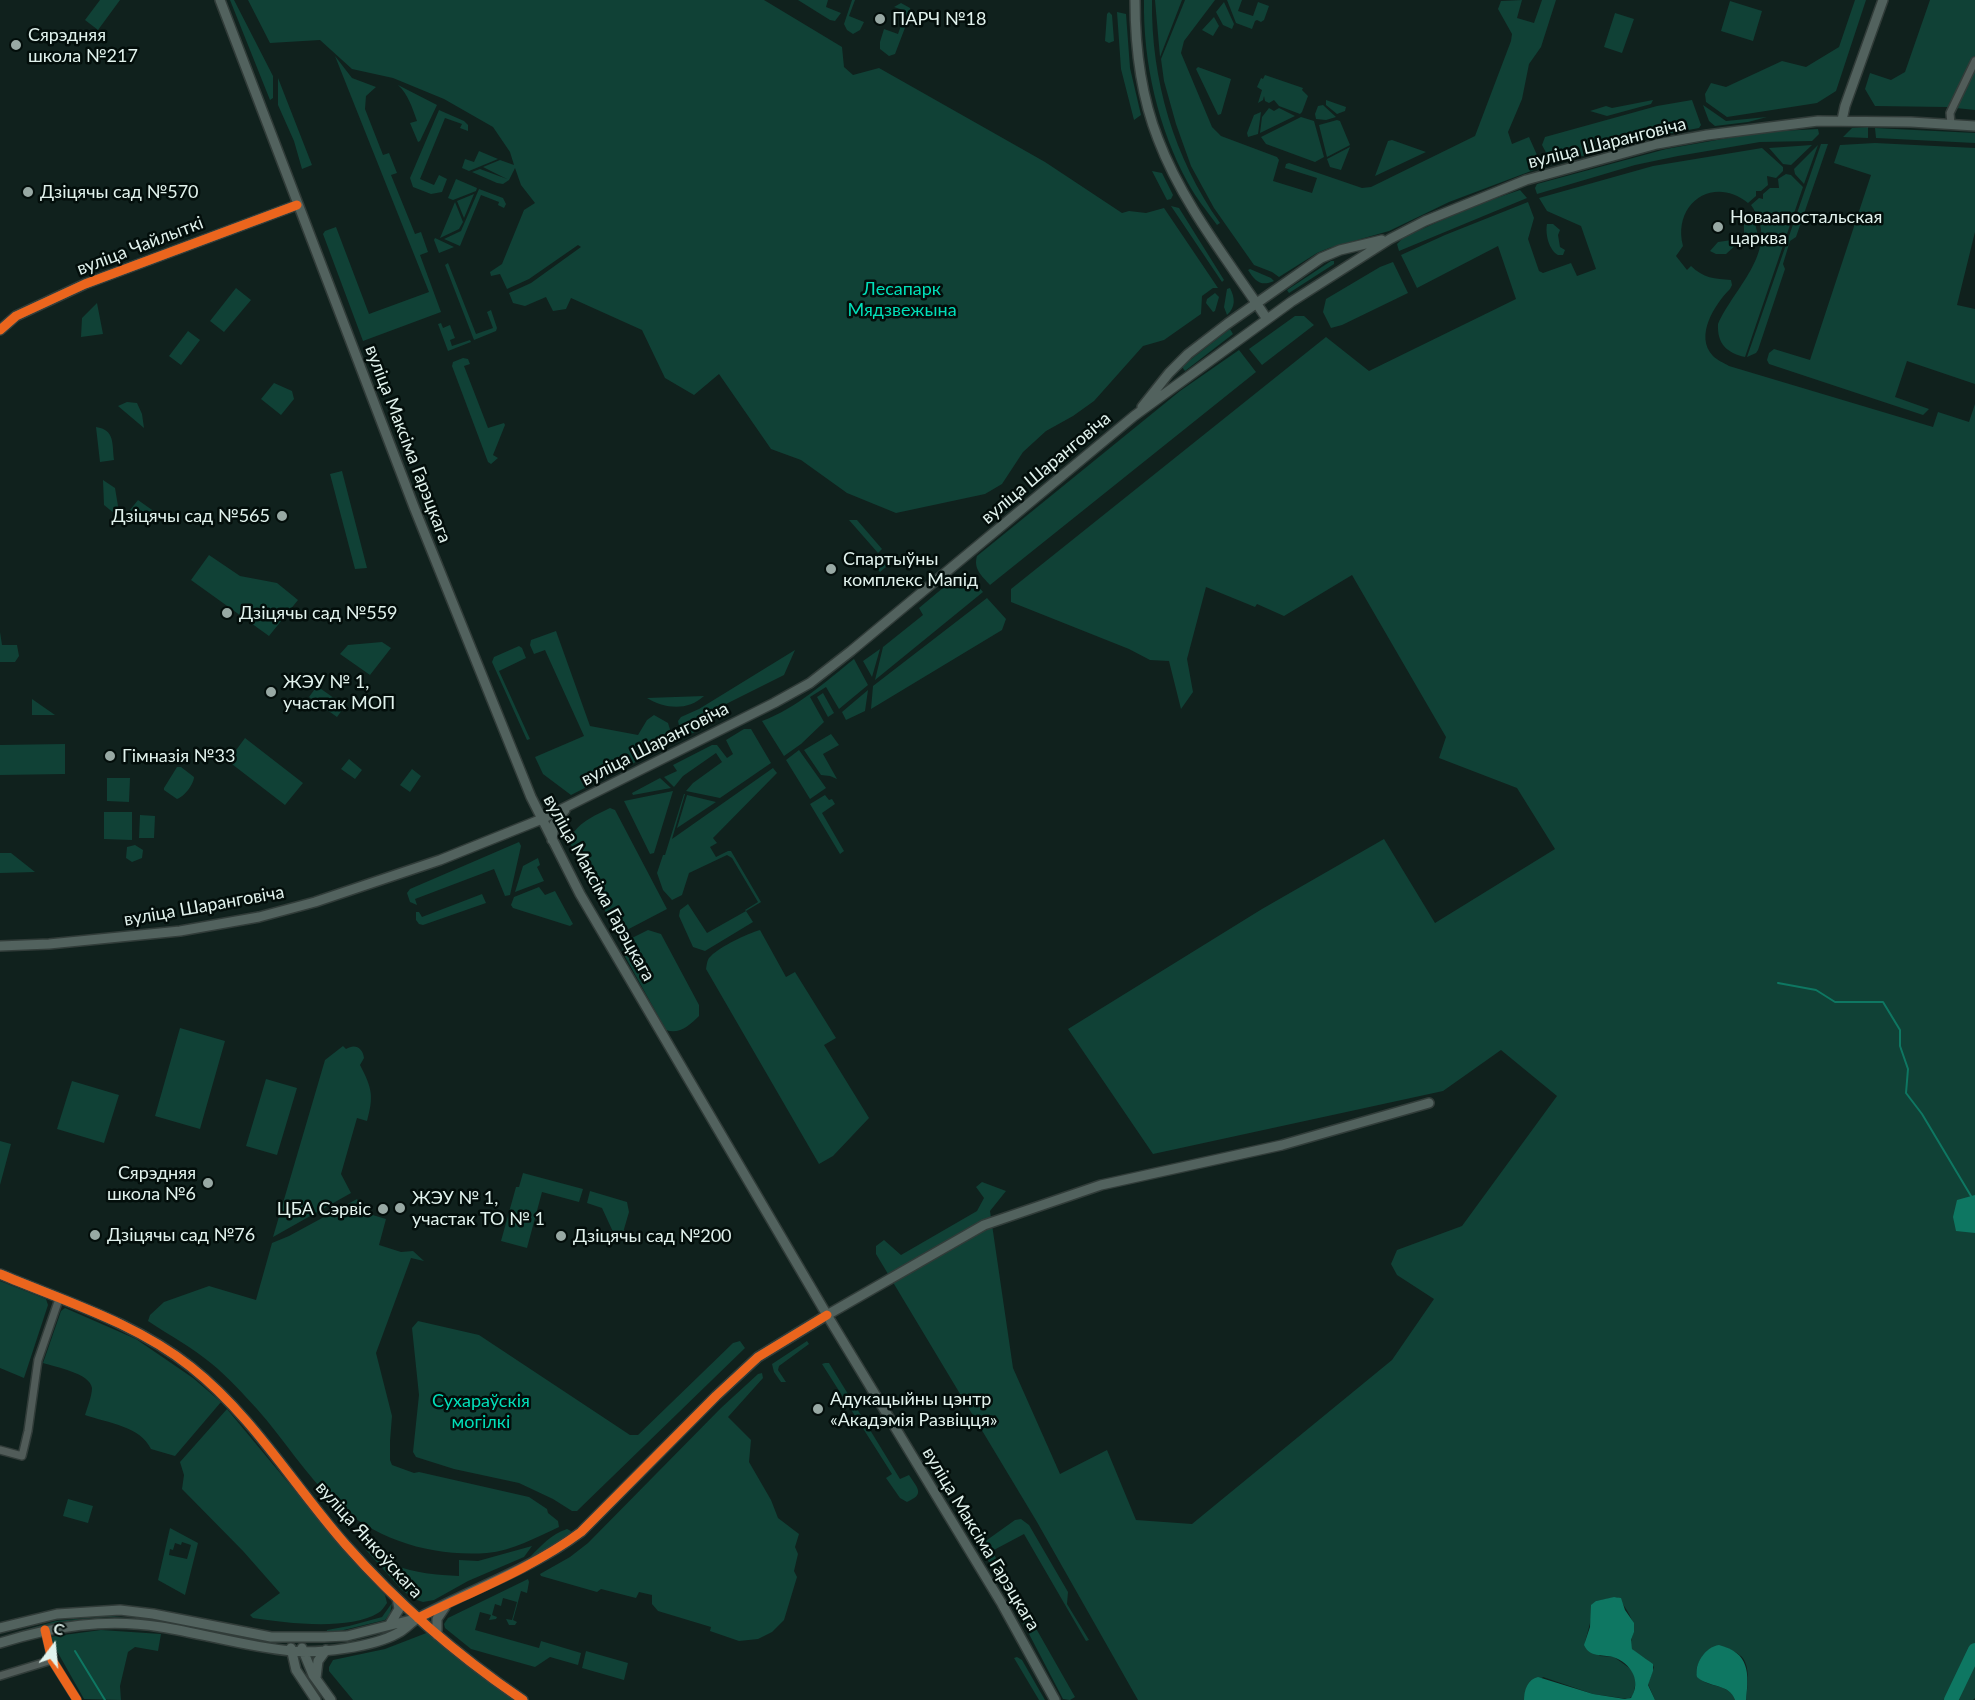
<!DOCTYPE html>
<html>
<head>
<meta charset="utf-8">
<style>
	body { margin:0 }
	#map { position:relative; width:1975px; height:1700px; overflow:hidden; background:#10211d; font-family:Lato,sans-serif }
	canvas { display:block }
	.north { position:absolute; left:24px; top:1616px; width:60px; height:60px; -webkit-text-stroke:4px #030e0b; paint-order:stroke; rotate:16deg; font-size:16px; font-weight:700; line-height:24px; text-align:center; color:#e1f2ed }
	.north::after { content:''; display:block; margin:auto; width:21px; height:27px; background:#e1f2ed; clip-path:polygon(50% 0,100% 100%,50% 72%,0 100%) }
</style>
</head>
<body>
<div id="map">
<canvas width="1975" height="1700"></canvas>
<div class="north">С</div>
</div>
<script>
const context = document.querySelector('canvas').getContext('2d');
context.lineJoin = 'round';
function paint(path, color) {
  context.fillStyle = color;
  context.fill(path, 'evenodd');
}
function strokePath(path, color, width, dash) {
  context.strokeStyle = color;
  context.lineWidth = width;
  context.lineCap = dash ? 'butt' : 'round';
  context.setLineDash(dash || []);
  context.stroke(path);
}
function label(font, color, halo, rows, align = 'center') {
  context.font = font + ' Lato,sans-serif';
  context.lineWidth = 5;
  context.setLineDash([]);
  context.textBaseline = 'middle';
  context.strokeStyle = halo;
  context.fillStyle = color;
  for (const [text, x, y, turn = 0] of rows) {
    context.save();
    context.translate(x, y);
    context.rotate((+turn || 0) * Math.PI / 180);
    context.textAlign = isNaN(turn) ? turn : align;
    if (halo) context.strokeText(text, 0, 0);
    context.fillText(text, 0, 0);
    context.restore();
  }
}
paint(new Path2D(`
	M100 0H120L98 30 85 20Z
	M230 0H234L273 76V98L270 100Z
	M248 0H764L842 47 844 67 853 75 879 68 1045 162 1122 213 1129 211 1146 213 1164 208 1218 288H1213L1202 296 1201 314 1164 340 1143 346 1094 401 1073 416 1046 431 1023 452 1002 484 985 494 896 513 847 493 801 460 771 449 719 374 694 395 665 378 642 330 571 298 566 309 553 311 546 297 525 306 513 303 509 293 531 283 581 247 578 245 529 279 507 289 500 274 491 276 490 272 502 264 524 210 535 203 521 185 515 168 509 180 503 184 497 183 472 172 480 169 507 179 483 167 500 160 514 165 510 152 493 127 444 99 393 78 352 69 320 40 270 43Z
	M798 0H828L826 7 841 13 835 21 830 20Z
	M852 0H855L849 16 864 22 860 30 853 34 847 30 844 24Z
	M1144 0H1152C1151 80 1174 158 1220 223L1217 225C1207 211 1196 198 1188 183 1158 128 1143 63 1144 0Z
	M1155 0H1182L1160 57Z
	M1185 0H1215L1184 41 1181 53 1212 127 1221 136 1277 157 1279 160 1273 181 1312 193 1317 178 1285 168 1286 164 1289 163 1362 188 1371 187 1475 136 1511 41 1512 34 1498 9 1501 1 1522 0 1517 18 1534 23 1542 0H1556L1541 47 1529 64 1522 99 1508 132 1512 144 1529 137 1541 164 1539 168 1449 202 1389 231 1329 248 1317 253 1279 277 1272 272 1254 265 1214 208 1191 166 1176 124 1164 81 1161 59Z
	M1227 0H1242L1238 11 1253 16 1258 2 1269 6 1264 20 1261 22 1257 20 1255 21 1252 29 1236 23Z
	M1855 0H1866L1836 91 1817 103 1727 117 1706 102 1705 94 1711 83 1726 87 1782 61 1806 67 1839 47Z
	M1930 0H1975V110L1946 107 1875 106 1865 89 1870 73 1891 80 1905 72Z
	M1730 1 1762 11 1753 41 1721 31Z
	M1224 2 1234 24 1232 29 1223 25 1216 12Z
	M901 3 910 8 911 12 895 54 889 56 880 49V42L884 29 898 34 906 11 894 7Z
	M1109 12 1112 15 1114 41 1109 43 1105 41 1107 14Z
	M1117 12 1126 14 1130 68 1141 115 1134 120 1121 69Z
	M1615 13 1634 19 1622 53 1604 47Z
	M1214 17 1219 26 1213 36 1202 30Z
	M335 56 352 78 376 87 366 96 365 109 383 155 389 153 397 173 391 175 415 234 421 232 428 252 420 255 441 312 363 341 323 234 325 231 336 227 369 314 429 292Z
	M1198 67 1231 79 1221 114 1218 115 1196 69Z
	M1265 75 1303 88 1302 90 1308 96 1302 112 1300 114 1279 106 1274 100 1269 103 1265 101 1264 96 1263 100 1258 103 1262 90 1257 87 1261 78 1263 79Z
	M278 78 312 165 302 169 294 141 278 105Z
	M398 85 437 105 420 141 418 142 410 123 417 121C412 107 408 94 398 85Z
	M1326 100 1346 107 1345 111 1337 114 1326 105Z
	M1653 100 1651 104 1607 116 1590 111 1606 106 1612 108Z
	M1692 100 1701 125 1699 128 1650 137 1554 164 1551 162 1542 145 1545 137 1657 106Z
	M1323 105 1336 117 1326 120 1316 119 1315 114 1318 106Z
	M1703 105 1726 121 1767 117 1748 122 1715 126 1709 121Z
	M1269 108 1274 111 1279 108 1295 116 1260 133 1262 117Z
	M439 110 464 121 468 125V131L460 128 462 124 445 118 420 179 434 185 439 175 447 179 442 192 431 194 413 187 410 178Z
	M1261 112 1258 134 1248 137 1247 133 1254 115Z
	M1301 117 1314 121 1324 157 1315 162 1266 144 1261 137Z
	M1337 120 1340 121 1350 145 1327 157 1319 125Z
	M1868 127V138L1843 137 1852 128Z
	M1875 128 1975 133V143L1876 138Z
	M1818 129 1819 134 1812 141 1760 142 1678 156 1635 165 1537 194 1535 188 1537 184 1666 149 1762 132Z
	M1392 140 1426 152 1375 176 1388 141Z
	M1875 143 1975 148V232L1957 305 1975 309V384L1907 361 1895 397 1929 409 1923 415 1769 364 1767 360 1769 353 1774 349 1810 360 1871 175 1834 163 1840 145Z
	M1821 144H1828L1796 237 1790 241 1783 264 1785 269 1758 350 1756 353 1747 357Z
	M1812 145 1791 165 1783 164 1769 148Z
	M1818 145 1804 184 1795 174 1794 169Z
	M1350 147 1341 170 1330 167 1327 159Z
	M1762 148 1783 167V171L1776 178 1767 176 1768 185 1761 191H1756V196L1748 203C1714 175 1672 203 1683 246L1676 256 1687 270 1691 266C1703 278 1715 279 1731 280L1732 285 1730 289C1715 304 1694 336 1713 356 1717 360 1724 363 1729 366L1933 427 1938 412 1969 422 1975 404V1698L1973 1700H1746C1747 1689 1750 1673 1745 1662 1743 1656 1737 1653 1731 1650 1713 1640 1698 1655 1696 1673 1703 1690 1729 1681 1735 1700H1655L1648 1684 1654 1667C1651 1664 1647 1659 1643 1657 1639 1654 1635 1654 1632 1649 1629 1641 1633 1637 1634 1630 1635 1621 1623 1603 1617 1597L1596 1601 1585 1642 1600 1656 1614 1657 1632 1670 1636 1681 1633 1696 1628 1699 1593 1694 1543 1677 1524 1696V1700H1138L1037 1522 876 1254V1246L884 1240 901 1255 977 1211 984 1198 976 1187 982 1182 1006 1191 990 1211 1013 1368 1060 1474 1107 1450 1136 1520 1192 1524 1392 1360 1434 1299 1397 1275 1391 1264 1397 1250 1462 1226 1557 1096 1501 1050 1443 1091 1153 1154 1068 1029 1262 909 1384 839 1435 923 1555 849 1517 788 1439 758 1446 737 1352 575 1284 616 1257 604 1255 607 1206 587 1187 659 1193 692 1181 709 1169 661 1150 660 1129 649 1011 602V589L1326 337 1369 371 1516 299 1498 246 1417 288 1401 255 1445 235 1528 202 1534 218 1528 239 1539 271 1543 273 1571 263 1577 276 1596 269 1581 226 1547 211 1539 198 1653 166Z
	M479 151 498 159 469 171 462 168 465 159 474 162Z
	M1152 171 1162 173 1173 195 1171 199 1167 200Z
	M1786 174 1791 175 1803 187 1745 357C1727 353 1717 344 1718 324 1735 286 1782 249 1751 205L1759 198 1763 199V194L1770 188H1779L1778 179Z
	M456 179 477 188 476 191 453 200 448 198Z
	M479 189 503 198 506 204 504 208 498 205 499 202 481 195 460 246 444 239 461 231Z
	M1520 190 1527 198 1399 251 1397 244 1404 237 1476 205Z
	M474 194 464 218 457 201Z
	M455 202 463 222 459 229 440 238Z
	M1171 206 1179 208 1224 280 1222 282Z
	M1744 213 1750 215 1755 223 1758 236 1744 235Z
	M1547 224H1553L1560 230 1558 235 1560 247 1565 250 1563 255H1558C1549 250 1545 234 1547 224Z
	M435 238 454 247 439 253 434 240Z
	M1732 240 1736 241 1737 244 1726 254H1716L1710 251 1718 242Z
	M1331 261H1334V264L1289 293 1287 290Z
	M1393 262 1408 293 1342 325 1331 328 1323 312 1326 299 1380 267Z
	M448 263 476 334 493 328 487 312 491 310 497 328 496 331 474 340 445 265Z
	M1250 269 1271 278 1274 281C1261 287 1255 281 1248 270Z
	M236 288 251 300 224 332 210 321Z
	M1230 288C1235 298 1236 307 1227 315L1224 307 1227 289Z
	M1215 293 1219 297 1215 311 1213 312 1206 303 1207 299Z
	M97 303 103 334 81 337 82 318Z
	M1295 316H1304L1314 325 1262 365 1249 349Z
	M441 323 443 328 450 325 455 338 450 340 452 346 470 340 471 342 448 351 438 324Z
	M1230 329 1233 334 1185 371 1182 367 1185 364Z
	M188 331 200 340 181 365 169 356Z
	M1239 350 1256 372 990 585C982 576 973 569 977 556L1180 391Z
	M463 358 468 359 470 364 464 366 488 428 504 423 505 425 493 455 498 458 491 464 488 462 452 366 453 362Z
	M274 383 292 391 294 399 281 415 261 399Z
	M127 402 137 403 142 414 144 428 118 406Z
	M96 427C115 430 112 443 114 460L100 462Z
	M342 471 367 568 355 569 330 474Z
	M103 480 115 488 120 518 104 505Z
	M138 500 155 512 147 523 130 510Z
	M849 520H857L882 549 878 553Z
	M884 553 892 562 880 572 872 563Z
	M209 555 240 576 277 583 298 600 269 636 191 580Z
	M963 574 970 577 983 592 875 680 883 647 923 615 919 608 956 577Z
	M987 598 1006 619 1002 630 871 709 873 686Z
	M556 631 590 726 638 735 647 720 654 715 668 723 673 739 669 745 571 795 543 774 535 757 584 736 545 650 534 654 530 645 531 640Z
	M0 632 2 645H17L19 656 15 662H0Z
	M382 642 391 648 370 675 340 654 348 645Z
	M519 646 522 648 526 658 499 671 530 739 527 740 492 662 494 657Z
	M880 649 872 677 863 661Z
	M795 650 784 675 716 709 706 726 689 735 680 730 678 721 681 717 699 709Z
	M854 659 868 685 839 709 826 687 810 697 824 722 801 744 784 756 762 721C797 708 825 682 854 659Z
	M317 686 345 706 337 717 309 697Z
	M868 690 865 711 846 720 842 712Z
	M823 693 834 713 828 717 817 697Z
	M704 696C688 711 665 709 647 698Z
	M32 699 55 715H32Z
	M744 729H751L771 763 720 798 686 791 693 783 722 762 716 753 683 776 674 787 664 777 677 771 673 765 712 745H717L727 758 733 754 726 740Z
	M831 734 839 745 823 754 837 779 830 776 821 775 804 750Z
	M245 738 303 783 285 805 228 761Z
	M65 744V774L0 775V745Z
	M799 750 826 788 810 799 786 760Z
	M349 759 362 770 355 779 341 769Z
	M177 767H181L194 777C194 784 184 797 177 799L164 790V788Z
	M773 768 777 773 713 838 717 843 710 847 716 857 728 851H731L761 902 746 911 753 922 705 951 693 947 679 916 680 910 688 904 707 933 746 911 745 910 758 902 732 858 727 855 689 873 682 895 672 900 663 890 657 873 663 855H665L684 794H685L672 839Z
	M412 769 421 776 410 792 400 785Z
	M107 778H130L129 802 107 801Z
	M660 778 671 788 633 795 632 793Z
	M673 791 654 853 650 854 624 801Z
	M687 795 716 802 677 828Z
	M825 795 829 800 832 799 835 804 822 813 844 851 840 854 810 804Z
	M610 808 615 810 667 909 623 932 614 928 569 841C576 823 594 816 610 808Z
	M104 812H132V840L104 839Z
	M140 815 155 816 154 838H139Z
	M519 842 521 846 510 895 505 896 494 869 415 899 417 905 410 902 407 893 410 889Z
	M135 845 143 850 142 858 132 862 126 858 127 847Z
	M0 853H11L35 872 0 873Z
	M538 858 540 865 537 867 544 881 515 892 523 866Z
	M539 887 545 895 555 891 573 924 570 926 513 908 511 905 514 897Z
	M482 894 486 903 423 925 419 924 416 920V912H419L422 917Z
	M648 930 661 934 699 1005V1016C690 1025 679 1035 666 1030L623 953 622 947 626 941Z
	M760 930 786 977 795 972 836 1038 824 1045 869 1118 833 1156 819 1164 706 969C707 964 707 959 711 956 721 946 747 934 760 930Z
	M180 1028 225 1041 200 1129 155 1116Z
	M343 1046 346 1049C355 1043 363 1048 364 1058L360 1065C372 1088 374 1096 367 1121L357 1118 341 1174 351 1193 273 1237 325 1060Z
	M266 1079 297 1088 277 1155 246 1146Z
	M72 1081 119 1095 104 1143 57 1129Z
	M0 1141 11 1144 0 1185Z
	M523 1173 583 1189 579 1202 542 1192 527 1248 501 1241 516 1187H519Z
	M590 1191 627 1202 629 1212 622 1236 614 1234 602 1208 587 1203Z
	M357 1199 366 1213 386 1219 379 1245 401 1252 413 1251 424 1261 411 1258 376 1353 392 1416 390 1441V1460L392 1465 414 1473 419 1472 529 1497 547 1509 548 1513 558 1521 559 1527C537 1537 512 1551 487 1553 432 1557 376 1540 336 1503 305 1475 284 1439 257 1409 243 1394 228 1377 212 1364 193 1348 169 1335 148 1321L150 1315 164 1302 209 1286 256 1300 272 1243 289 1236Z
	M0 1281 46 1299 48 1305 24 1378 0 1368Z
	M65 1308 136 1339 193 1378 221 1402 175 1456 151 1449C140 1426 108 1423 85 1415 87 1408 92 1396 92 1388 90 1373 55 1367 43 1363L61 1311Z
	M418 1321 479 1335 630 1435H638L733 1343 740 1341 745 1348 577 1511H572L553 1499 519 1483 454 1469 416 1457 413 1452 419 1395 412 1328Z
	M807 1341 809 1344 779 1366 778 1370 786 1382H781L774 1372 772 1364Z
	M825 1363H829L900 1479 909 1475C918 1489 925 1494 907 1502L900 1498 886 1478 892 1474 822 1364Z
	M762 1373 763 1378 728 1417 751 1440 749 1462 771 1500 778 1518 799 1534 795 1547 798 1554 794 1571 797 1577 784 1620 772 1632 758 1639 739 1641 710 1631 711 1627 658 1611 652 1604V1595L639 1592 636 1598 601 1589 597 1592 541 1576 540 1574 570 1557 588 1543 721 1408 758 1374Z
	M227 1409 354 1562 385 1595 387 1603C384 1607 382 1611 378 1613 349 1631 285 1623 253 1618L250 1615 280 1593 243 1551 182 1489 184 1475 180 1462Z
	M68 1499 93 1506 88 1523 63 1516Z
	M1021 1519 1029 1525 1068 1592 1067 1604 1089 1640 1086 1641 1024 1534 992 1551 1075 1697 1070 1700 1063 1699 1016 1609 982 1550 983 1543 987 1540 1015 1520Z
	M170 1528 198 1543 185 1595 158 1580ZM182 1542 191 1545 187 1559 169 1555 170 1549 173 1550 175 1543 181 1545Z
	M567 1529 571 1531 570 1534 549 1549 530 1557C541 1546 551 1534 567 1529Z
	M532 1546 524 1557 468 1581 434 1600 423 1602 414 1599 402 1590 366 1550C376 1552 384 1561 394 1565 415 1573 437 1575 459 1576V1560L478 1561Z
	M528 1579 529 1582 527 1593 521 1591 513 1620 517 1622 515 1625H509L506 1619 512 1620 517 1602 503 1598 501 1606 495 1604 492 1615 497 1617 496 1619 489 1620 491 1615 480 1612 475 1630 539 1648 541 1641 581 1653 578 1665 550 1657 535 1667 471 1649 445 1628 444 1624 448 1618Z
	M392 1603 390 1614 385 1620 327 1634V1630L349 1626 382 1617Z
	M110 1616 164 1621 267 1642 252 1641C205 1631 157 1617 108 1617 71 1618 35 1627 0 1637L56 1621Z
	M101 1630 161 1634 158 1651 135 1647 128 1652 120 1686 121 1700 84 1699 49 1637Z
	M429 1632 517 1700H353L329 1671V1667L333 1660 385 1649Z
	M586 1651 628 1663 624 1680 582 1668Z
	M1017 1657 1022 1660 1045 1700H1039L1014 1658Z`), '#104136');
paint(new Path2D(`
	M1975 1195V1233L1956 1231 1953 1217 1957 1200Z
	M1614 1597 1621 1598 1625 1610 1634 1623V1632L1631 1640 1632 1649 1653 1664V1671L1648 1685 1655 1700H1524C1524 1690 1528 1679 1538 1677L1593 1694 1625 1699 1631 1698C1642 1681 1631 1663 1613 1657 1602 1654 1590 1658 1584 1645L1590 1627 1591 1605 1596 1601Z
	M1719 1645C1750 1653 1749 1673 1746 1700H1735C1729 1683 1709 1688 1697 1677 1694 1664 1705 1647 1719 1645Z`), '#0e7762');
strokePath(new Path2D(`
	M1778 983 1816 990 1835 1002H1883L1900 1030V1046L1908 1069 1906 1093 1922 1114 1971 1196
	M75 1651 105 1700`), '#0e7762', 2);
strokePath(new Path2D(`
	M1951 1700 1975 1650`), '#0e7762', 14);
const street = new Path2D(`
	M1951 124 1950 113 1975 61
	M0 1450 22 1456 28 1431 38 1360 59 1299
	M45 1630 52 1660 77 1700
	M0 1676 52 1660`);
const secondary = new Path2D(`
	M220 0 414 507 531 797 580 894 827 1315 1002 1604 1055 1700
	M1135 0C1135 46 1141 96 1158 139 1183 205 1228 260 1267 319
	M1842 120 1845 106 1883 0
	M0 330 16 316 85 284 297 205
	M1142 407 1169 373 1188 354 1227 324 1321 258 1340 250 1382 240
	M552 840 554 824 565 810
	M0 946 49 944 180 931 259 917 315 902 440 860 542 819 774 703 810 683 851 651 1134 416 1291 302 1390 239 1425 221 1526 180 1657 144 1707 135 1818 121 1911 122 1975 126
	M0 1274C64 1301 136 1323 191 1367 253 1416 294 1486 346 1545 398 1604 458 1656 523 1700
	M390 1624 399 1609 397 1598
	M0 1628 57 1614 120 1610 153 1614 271 1637H324L347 1636 415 1619
	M437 1635V1619L445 1607
	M0 1643C54 1626 106 1618 161 1627 205 1634 247 1647 291 1651 319 1654 373 1647 398 1633 406 1629 412 1621 420 1617 475 1587 530 1570 581 1532L716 1396 758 1357 827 1315 984 1225 1101 1185 1282 1145 1429 1103
	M291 1648 296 1670 316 1700
	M302 1648 313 1675 331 1700
	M316 1678 318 1661 326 1650`);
strokePath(street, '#313c39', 10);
strokePath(secondary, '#313c39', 12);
strokePath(street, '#515c59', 7);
strokePath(secondary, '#52625e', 9);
strokePath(new Path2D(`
	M0 330 16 316 85 284 297 205
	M0 1274C64 1301 136 1323 191 1367 253 1416 294 1486 346 1545 398 1604 458 1656 523 1700
	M418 1618C473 1591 531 1569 581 1532L716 1396 758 1357 827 1315
	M45 1630 52 1660 77 1700`), '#eb651d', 9);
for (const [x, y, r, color] of [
	[880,19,6,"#98a9a4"],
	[16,45,6,"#98a9a4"],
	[28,192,6,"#98a9a4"],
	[1718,227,6,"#98a9a4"],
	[282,516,6,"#98a9a4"],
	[831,569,6,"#98a9a4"],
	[227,613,6,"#98a9a4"],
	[271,692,6,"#98a9a4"],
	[110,756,6,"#98a9a4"],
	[208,1183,6,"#98a9a4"],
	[400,1208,6,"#98a9a4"],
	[383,1209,6,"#98a9a4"],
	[95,1235,6,"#98a9a4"],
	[561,1236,6,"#98a9a4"],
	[818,1409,6,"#98a9a4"]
]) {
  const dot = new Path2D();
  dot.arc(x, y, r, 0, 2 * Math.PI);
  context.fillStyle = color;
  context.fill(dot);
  strokePath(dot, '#030e0b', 2);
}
label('18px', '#e1f2ed', '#030e0b', [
	["ПАРЧ №18",892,19],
	["Сярэдняя",28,35],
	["школа №217",28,56],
	["Дзіцячы сад №570",40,192],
	["Новаапостальская",1730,217],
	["царква",1730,238],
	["Дзіцячы сад №565",270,516,"right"],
	["Спартыўны",843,559],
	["комплекс Мапід",843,580],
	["Дзіцячы сад №559",239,613],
	["ЖЭУ № 1,",283,682],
	["участак МОП",283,703],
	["Гімназія №33",122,756],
	["Сярэдняя",196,1173,"right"],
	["школа №6",196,1194,"right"],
	["ЖЭУ № 1,",412,1198],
	["участак ТО № 1",412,1219],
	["ЦБА Сэрвіс",371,1209,"right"],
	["Дзіцячы сад №76",107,1235],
	["Дзіцячы сад №200",573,1236],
	["Адукацыйны цэнтр",830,1399],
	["«Акадэмія Развіцця»",830,1420]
], 'left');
label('18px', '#e1f2ed', '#030e0b', [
	["вуліца Шаранговіча",1607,143,-14],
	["вуліца Чайлыткі",140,246,-21],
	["вуліца Максіма Гарэцкага",408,444,69],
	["вуліца Шаранговіча",1046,468,-40],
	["вуліца Шаранговіча",655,744,-27],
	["вуліца Максіма Гарэцкага",599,888,61],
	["вуліца Шаранговіча",204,906,-10],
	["вуліца Максіма Гарэцкага",981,1539,59],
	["вуліца Янкоўскага",369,1540,48]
]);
label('18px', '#02dfb9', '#030e0b', [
	["Лесапарк",902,289],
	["Мядзвежына",902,310],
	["Сухараўскія",481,1401],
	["могілкі",481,1422]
]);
</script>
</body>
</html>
